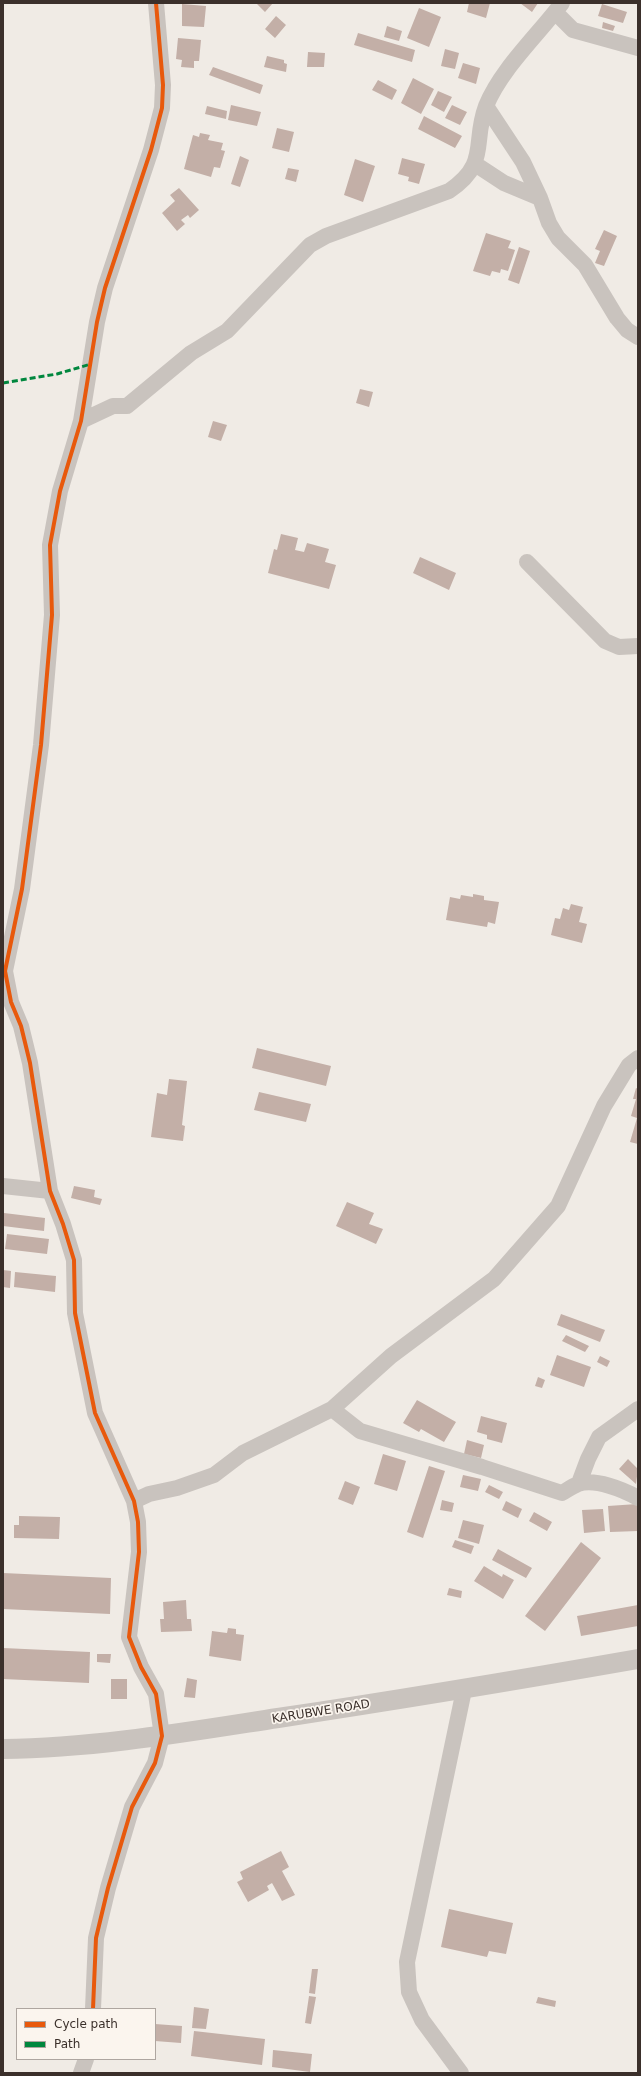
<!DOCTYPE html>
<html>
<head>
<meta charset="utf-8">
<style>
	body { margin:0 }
	#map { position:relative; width:641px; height:2076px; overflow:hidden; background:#f0ebe5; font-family:"DejaVu Sans",sans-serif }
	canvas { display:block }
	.frame { position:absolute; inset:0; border:4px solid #3b302b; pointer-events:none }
	.legend { position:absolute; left:16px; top:2008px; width:140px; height:52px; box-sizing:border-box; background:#fbf5ee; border:1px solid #aea6a0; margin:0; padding:5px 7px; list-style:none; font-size:12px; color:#3b302b }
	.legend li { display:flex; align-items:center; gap:8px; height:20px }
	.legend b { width:20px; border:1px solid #aea6a0 }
</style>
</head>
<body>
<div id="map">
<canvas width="641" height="2076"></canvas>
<div class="frame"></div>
<ul class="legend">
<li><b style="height:5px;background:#e8590c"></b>Cycle path</li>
<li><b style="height:5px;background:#00873e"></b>Path</li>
</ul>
</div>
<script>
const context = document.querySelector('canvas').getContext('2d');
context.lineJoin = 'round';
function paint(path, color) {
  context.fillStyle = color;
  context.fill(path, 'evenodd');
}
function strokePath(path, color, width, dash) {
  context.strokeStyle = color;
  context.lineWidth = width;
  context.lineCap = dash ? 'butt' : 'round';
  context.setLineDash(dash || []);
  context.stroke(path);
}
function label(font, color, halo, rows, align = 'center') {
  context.font = font + ' "DejaVu Sans",sans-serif';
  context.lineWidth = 3.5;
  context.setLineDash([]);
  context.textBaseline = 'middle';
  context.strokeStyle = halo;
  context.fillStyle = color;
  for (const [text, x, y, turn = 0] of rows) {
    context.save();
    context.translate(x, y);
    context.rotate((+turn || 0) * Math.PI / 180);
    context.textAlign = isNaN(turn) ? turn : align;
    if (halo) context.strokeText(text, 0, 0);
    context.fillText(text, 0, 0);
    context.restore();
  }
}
paint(new Path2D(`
	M256 3H273L265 12Z
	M469 3H490L486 18 467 12Z
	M520 3H538L532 12Z
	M182 4 206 6 204 27 182 26Z
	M602 4 627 12 623 23 598 16Z
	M419 8 441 17 429 47 407 38Z
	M276 16 286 25 275 38 265 29Z
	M603 22 615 26 613 31 602 28Z
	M387 26 402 31 399 41 384 37Z
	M358 33 415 50 412 62 354 45Z
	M178 38 201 40 199 61H194V68L181 67 182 60 176 59Z
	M445 49 459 53 455 69 441 66Z
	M308 52 325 53 324 67H307Z
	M267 56 284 60V63L287 64 286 72 264 67Z
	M463 63 480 68 476 84 458 78Z
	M213 67 263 85 260 94 209 75Z
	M413 78 434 89 421 114 401 103Z
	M378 80 397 90 392 100 372 90Z
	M438 91 452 97 444 112 431 105Z
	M231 105 261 112 257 126 228 120Z
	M452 105 467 112 460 125 445 118Z
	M207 106 227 111 226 119 205 114Z
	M424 116 462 136 455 148 418 129Z
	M277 128 294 132 289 152 272 148Z
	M200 133 210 135 208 140 223 143 221 150 225 151 220 168 214 167 211 177 184 169 193 135 199 137Z
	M240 156 249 160 240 187 231 184Z
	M402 158 425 164 419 184 408 181 409 177 398 174Z
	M355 159 375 166 363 202 344 195Z
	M288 168 299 170 296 182 285 179Z
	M179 188 199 210 190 218 188 215 181 220 185 224 177 231 162 213 175 201 170 195Z
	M604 230 617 236 604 266 595 263 600 251 595 249Z
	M486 233 511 241 508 248 515 250 508 271 501 269 500 273 492 271 490 276 473 271Z
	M519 247 530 251 519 284 508 280Z
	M360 389 373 392 369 407 356 403Z
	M213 421 227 425 221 441 208 437Z
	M281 534 298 538 295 550 304 552 307 543 329 549 325 562 336 565 329 589 268 573 274 549 277 550Z
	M420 557 456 573 449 590 413 573Z
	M473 894 484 896V900L499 902 495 924 488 922 487 927 446 920 450 897 460 899 461 895 473 897Z
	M571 904 583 907 579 922 587 924 582 943 551 935 555 918 560 919 563 908 569 910Z
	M257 1048 331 1066 326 1086 252 1068Z
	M169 1079 187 1081 182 1125 185 1126 183 1141 151 1137 157 1093 167 1095Z
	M636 1088 638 1089V1144L630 1142 637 1118 631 1116 636 1099H633Z
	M259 1092 311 1104 306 1122 254 1110Z
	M74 1186 95 1190 94 1197 102 1199 100 1205 71 1198Z
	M347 1202 374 1213 369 1224 383 1229 376 1244 336 1226Z
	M4 1213 45 1218 44 1231 3 1226Z
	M7 1234 49 1239 47 1254 5 1249Z
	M3 1270 11 1271 10 1288 3 1287Z
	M15 1272 56 1276 55 1292 14 1287Z
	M561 1314 605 1330 600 1342 557 1325Z
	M566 1335 589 1346 585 1352 562 1341Z
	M557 1355 591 1367 584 1387 550 1375Z
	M600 1356 610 1361 607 1367 597 1362Z
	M538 1377 545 1380 542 1388 535 1386Z
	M417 1400 456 1422 444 1442 421 1429 419 1432 403 1423Z
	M481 1416 507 1423 502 1443 487 1439V1435L477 1432Z
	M467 1440 484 1445 481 1458 464 1454Z
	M383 1454 406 1461 397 1491 374 1484Z
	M628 1459 638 1469 636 1484 619 1469Z
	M429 1466 445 1471 423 1538 407 1532Z
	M463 1475 481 1479 478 1491 460 1487Z
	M345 1481 360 1487 353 1505 338 1499Z
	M489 1485 503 1492 499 1499 485 1492Z
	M442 1500 454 1503 452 1512 440 1510Z
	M506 1501 522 1509 518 1518 502 1510Z
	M637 1504 638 1531 610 1532 608 1506Z
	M603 1509 605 1531 584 1533 582 1510Z
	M534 1512 552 1522 547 1531 529 1521Z
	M19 1516 60 1517 59 1539 14 1538V1525H19Z
	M463 1520 484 1525 479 1544 458 1538Z
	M455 1540 474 1546 471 1554 452 1547Z
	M581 1542 601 1558 545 1631 525 1616Z
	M498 1549 532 1568 526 1578 492 1560Z
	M484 1566 502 1577 503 1574 514 1580 503 1599 474 1581Z
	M3 1573 111 1578 110 1614 3 1609Z
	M449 1588 462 1591 461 1598 447 1595Z
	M186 1600 187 1619H191L192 1631 161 1632 160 1619H164L163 1602Z
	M638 1605V1626L581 1636 577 1616Z
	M228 1628 236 1629V1634L244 1635 241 1661 209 1656 212 1631 227 1633Z
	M3 1648 90 1652 89 1683 3 1679Z
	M97 1654H111L110 1663 97 1662Z
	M187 1678 197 1680 195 1698 184 1697Z
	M111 1679H127V1699H111Z
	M281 1851 289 1867 282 1871 295 1895 282 1901 272 1883 267 1886 269 1890 248 1902 237 1882 243 1879 240 1872Z
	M449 1909 513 1923 506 1954 489 1951 487 1957 441 1947Z
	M312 1969H318L315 1994 309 1993Z
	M309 1996 316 1997 311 2024 305 2023Z
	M538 1997 556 2001 555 2007 536 2003Z
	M194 2007 209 2009 206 2029 192 2028Z
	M155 2024 182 2026 181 2043 155 2041Z
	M194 2031 265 2039 262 2065 191 2056Z
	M273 2050 312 2054 310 2072 272 2067Z`), '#c3afa7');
strokePath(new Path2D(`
	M555 12 573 30 638 48
	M486 106 523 162 540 198 549 223 558 238 585 265 617 318 627 330 638 337
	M475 164 504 183 540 198
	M81 421 113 406H127L191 353 227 331 310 245 326 236 449 191C490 163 472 143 486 106 501 69 538 35 562 3
	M527 562 605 641 619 647 638 646
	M3 1186 50 1191
	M332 1409 360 1431 482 1467 562 1493C567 1490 573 1486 578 1484 595 1478 624 1490 638 1498
	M579 1483 588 1459 599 1437 638 1409
	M134 1501 149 1494 177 1488 214 1475 243 1453 332 1409 391 1356 494 1279 558 1206 604 1106 629 1065 638 1058
	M93 2009 96 1938 108 1888 132 1807 155 1763 162 1736 156 1694 141 1667 129 1637 139 1552 138 1522 134 1501 95 1413 75 1313 74 1260 63 1224 50 1191 30 1063 21 1026 11 1002 5 971 22 889 41 745 52 615 50 545 60 491 81 421 97 322 105 288 151 150 162 108 163 85 156 3
	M81 2073 86 2059
	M461 2073 422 2020 409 1992 407 1962 464 1690`), '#c9c3be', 16);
strokePath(new Path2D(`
	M3 1749C95 1748 187 1732 278 1718 398 1700 518 1680 638 1659`), '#c9c3be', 20);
strokePath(new Path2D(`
	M3 383 57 374 91 364`), '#00873e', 3, [6, 3]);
strokePath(new Path2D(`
	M93 2009 96 1938 108 1888 132 1807 155 1763 162 1736 156 1694 141 1667 129 1637 139 1552 138 1522 134 1501 95 1413 75 1313 74 1260 63 1224 50 1191 30 1063 21 1026 11 1002 5 971 22 889 41 745 52 615 50 545 60 491 81 421 97 322 105 288 151 150 162 108 163 85 156 3`), '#e8590c', 4);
label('12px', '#3b302b', '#fbf5ee', [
	["KARUBWE ROAD",321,1712,-9]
]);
</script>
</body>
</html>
